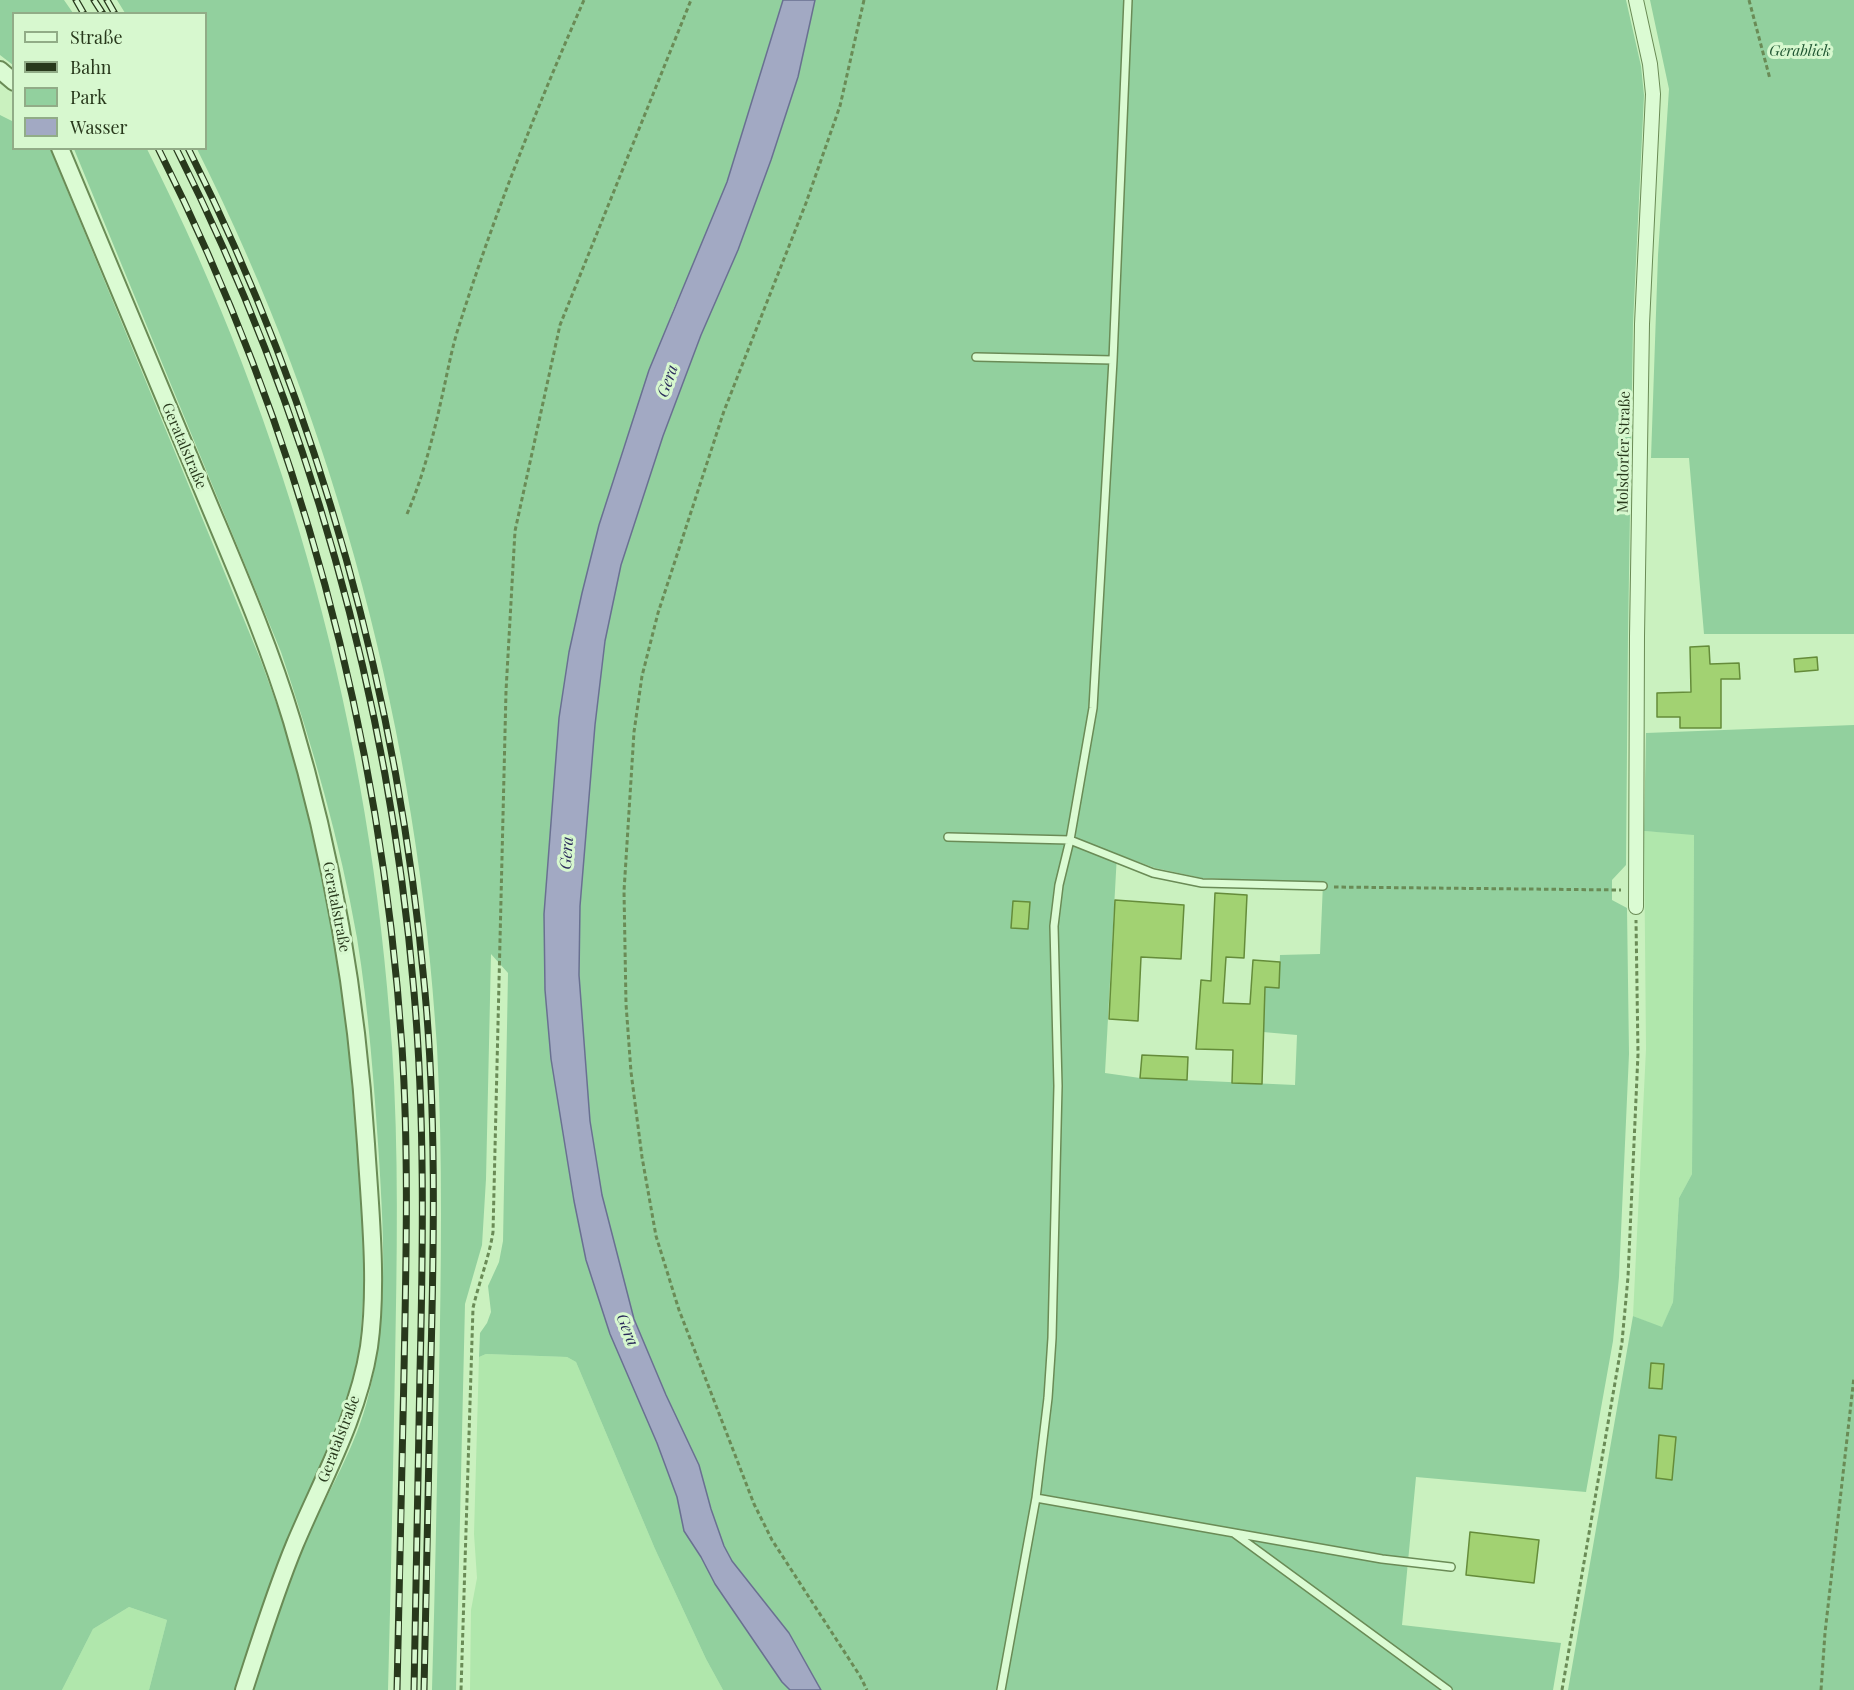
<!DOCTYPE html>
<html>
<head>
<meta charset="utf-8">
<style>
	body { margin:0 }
	#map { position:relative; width:1854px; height:1690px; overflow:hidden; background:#caf1bf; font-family:"Playfair Display",serif }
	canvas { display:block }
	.legend { position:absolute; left:12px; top:12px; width:195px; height:138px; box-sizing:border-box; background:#d7f8cf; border:2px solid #91ac87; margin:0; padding:8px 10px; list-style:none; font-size:18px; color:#28391c }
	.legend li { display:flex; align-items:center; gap:12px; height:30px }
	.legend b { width:30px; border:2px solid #91ac87 }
</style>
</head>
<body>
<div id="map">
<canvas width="1854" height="1690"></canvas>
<ul class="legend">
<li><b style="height:8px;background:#dbfbd3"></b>Straße</li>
<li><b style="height:8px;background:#28391c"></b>Bahn</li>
<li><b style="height:16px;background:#92d09e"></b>Park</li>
<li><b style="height:16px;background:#a2a9c3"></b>Wasser</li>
</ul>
</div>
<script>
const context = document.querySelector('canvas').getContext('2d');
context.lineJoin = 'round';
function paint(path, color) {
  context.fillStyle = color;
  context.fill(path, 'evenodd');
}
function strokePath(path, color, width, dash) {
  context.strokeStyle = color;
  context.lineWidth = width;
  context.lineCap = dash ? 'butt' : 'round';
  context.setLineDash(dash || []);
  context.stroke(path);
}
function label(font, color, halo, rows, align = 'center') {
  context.font = font + ' "Playfair Display",serif';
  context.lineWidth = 6;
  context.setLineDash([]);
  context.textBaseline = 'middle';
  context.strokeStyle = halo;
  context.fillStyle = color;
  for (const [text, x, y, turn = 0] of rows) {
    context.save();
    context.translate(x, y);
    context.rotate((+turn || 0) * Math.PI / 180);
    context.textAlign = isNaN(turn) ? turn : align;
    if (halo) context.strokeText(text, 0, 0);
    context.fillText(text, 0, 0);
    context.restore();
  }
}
paint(new Path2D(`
	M1644 831 1694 834 1692 1174 1679 1198 1673 1302 1662 1328 1633 1316 1646 1049Z
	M486 1354 567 1357 576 1362 655 1549 706 1659 723 1690H470L471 1610 477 1578 474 1534 479 1357Z
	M129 1607 167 1620 149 1690H62L93 1629Z`), '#b0e7ac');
paint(new Path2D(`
	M0 0H64L73 13 14 14 13 65 0 55Z
	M117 0H783L727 182 703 242 673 310 624 446 599 525 582 593 559 718 544 914 545 990 551 1059 574 1201 657 1443 677 1497 684 1531 701 1557 715 1584 782 1682 790 1690H723L706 1659 655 1549 576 1362 567 1357 486 1354 479 1357 480 1333 487 1323 491 1312 488 1286 499 1262 503 1241 508 973 491 954 486 1179 482 1245 465 1304 456 1690H432C435 1587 437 1484 439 1381 441 1269 443 1158 437 1047 418 737 337 427 197 149L206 148V14L125 13Z
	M815 0H1626L1641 66 1644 95 1633 324 1628 636 1626 865 1612 880V900L1627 908 1629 1054 1619 1277 1613 1341 1586 1492 1416 1477 1402 1625 1561 1643 1553 1690H821L789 1633 732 1561 724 1546 711 1509 699 1465 666 1395 634 1319 602 1195 590 1121 579 975 580 906 595 725 605 641 621 565 663 436 701 335 738 250 771 160 798 77ZM1117 854 1155 868 1202 878 1323 883 1320 954 1280 955 1279 988H1265L1263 1032 1297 1035 1295 1085 1140 1078 1105 1073Z
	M1650 0H1854V634H1704L1689 458H1651L1658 255 1669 89Z
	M0 115 12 121 13 116 14 148 50 149 51 151 261 661 283 722 301 788 318 860 334 941 345 1009 361 1192 364 1285 360 1346 347 1403 325 1458 288 1540 265 1600 235 1690H149L167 1620 129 1607 93 1629 62 1690H0Z
	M74 149H147C289 430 371 732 392 1047 399 1152 397 1259 395 1364 393 1473 391 1581 388 1690H252C268 1642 283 1594 303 1548 323 1500 352 1455 366 1405 389 1323 384 1242 379 1158 374 1085 369 1011 357 938 340 841 312 745 281 652Z
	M1854 725V1690H1568L1633 1316 1662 1327 1673 1302 1679 1198 1692 1174 1694 835 1644 831 1646 733Z`), '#92d09e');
const water = new Path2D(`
	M783 0H815L798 77 771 160 738 250 701 335 663 436 621 565 605 641 595 725 580 906 579 975 590 1121 602 1195 634 1319 666 1395 699 1465 711 1509 724 1546 732 1561 789 1633 821 1690H790L782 1682 715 1584 701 1557 684 1531 677 1497 657 1443 610 1334 586 1260 574 1201 551 1059 545 990 544 914 559 718 569 652 582 593 599 525 649 370 727 182Z`);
paint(water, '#a2a9c3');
strokePath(water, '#697091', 1.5);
const building = new Path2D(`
	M1709 646 1710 664 1739 663 1740 679H1721V728H1680V717H1657V693L1691 692 1690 647Z
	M1817 657 1818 670 1795 672 1794 659Z
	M1215 893 1247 895 1244 958 1226 957 1223 1003 1250 1004 1253 960 1280 962 1279 988 1265 987 1262 1084 1232 1083 1233 1050 1196 1049 1201 980 1211 981Z
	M1115 900 1184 905 1181 959 1141 957 1138 1021 1109 1019Z
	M1013 901 1030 902 1028 929 1011 928Z
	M1142 1055 1188 1057 1187 1080 1140 1078Z
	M1651 1363 1664 1364 1662 1389 1649 1388Z
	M1659 1435 1676 1437 1672 1480 1656 1478Z
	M1470 1532 1539 1540 1534 1583 1466 1575Z`);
paint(building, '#a2d272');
strokePath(building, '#658c3a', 1.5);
const service = new Path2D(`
	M976 357 1113 360
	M948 837 1070 840 1153 873 1202 883 1323 886
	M1036 1498 1382 1559 1451 1567
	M1235 1534 1448 1690
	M1001 1690 1036 1498 1048 1398 1052 1338 1058 1086 1054 926 1059 885 1070 840 1093 708 1113 360 1128 0`);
const minor = new Path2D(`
	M1636 0 1650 64 1653 94 1642 324 1637 636 1636 907`);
const tertiary = new Path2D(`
	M0 70 14 82
	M60 148C106 258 152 368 198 478 231 558 267 638 292 721 333 858 357 1001 366 1144 370 1208 378 1284 369 1347 358 1417 322 1480 295 1544 275 1592 260 1641 244 1690`);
strokePath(service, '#6a8b56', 10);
strokePath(minor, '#6a8b56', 16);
strokePath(tertiary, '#6a8b56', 20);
strokePath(new Path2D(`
	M864 0 840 106 806 203 724 411 658 613 642 676 634 732 624 891 626 1004 631 1072 642 1157 656 1236 679 1310 754 1504 772 1540 860 1676 867 1690
	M1749 0 1770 79
	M407 514C424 475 434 433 443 392 448 370 452 347 459 326 494 215 537 107 584 0
	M1334 887 1621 890
	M461 1690 473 1308C479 1282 489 1258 493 1232L506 691 515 531 560 325 691 0
	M1562 1690 1622 1342 1628 1277 1638 1054 1636 920
	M1821 1690 1825 1633 1854 1377`), '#6a8b56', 3, [4.5, 3]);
strokePath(service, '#dbfbd3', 7);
strokePath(minor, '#dbfbd3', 14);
strokePath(tertiary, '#dbfbd3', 16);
const rail = new Path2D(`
	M76 0 84 14
	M94 0 103 14
	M107 0 115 14
	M158 148C299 428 381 734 402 1047 409 1155 406 1264 404 1372 402 1478 400 1584 397 1690
	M176 148C308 410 389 700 414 992 425 1118 423 1246 420 1372 418 1478 416 1584 414 1690
	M188 148C320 411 399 700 425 992 436 1113 434 1235 431 1357 429 1468 427 1579 424 1690`);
strokePath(rail, '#28391c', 7);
strokePath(rail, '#d7f8cf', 4.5, [14]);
label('italic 15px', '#215733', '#d7f8cf', [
	["Gerablick",1800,51]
]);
label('15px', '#28391c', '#d7f8cf', [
	["Geratalstraße",184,446,67],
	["Molsdorfer Straße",1624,452,-89],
	["Geratalstraße",336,907,79],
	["Geratalstraße",339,1439,-69]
]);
label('italic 16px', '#2a2a5a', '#d7f8cf', [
	["Gera",668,381,-71],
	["Gera",567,853,-86],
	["Gera",627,1330,68]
]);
</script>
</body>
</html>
